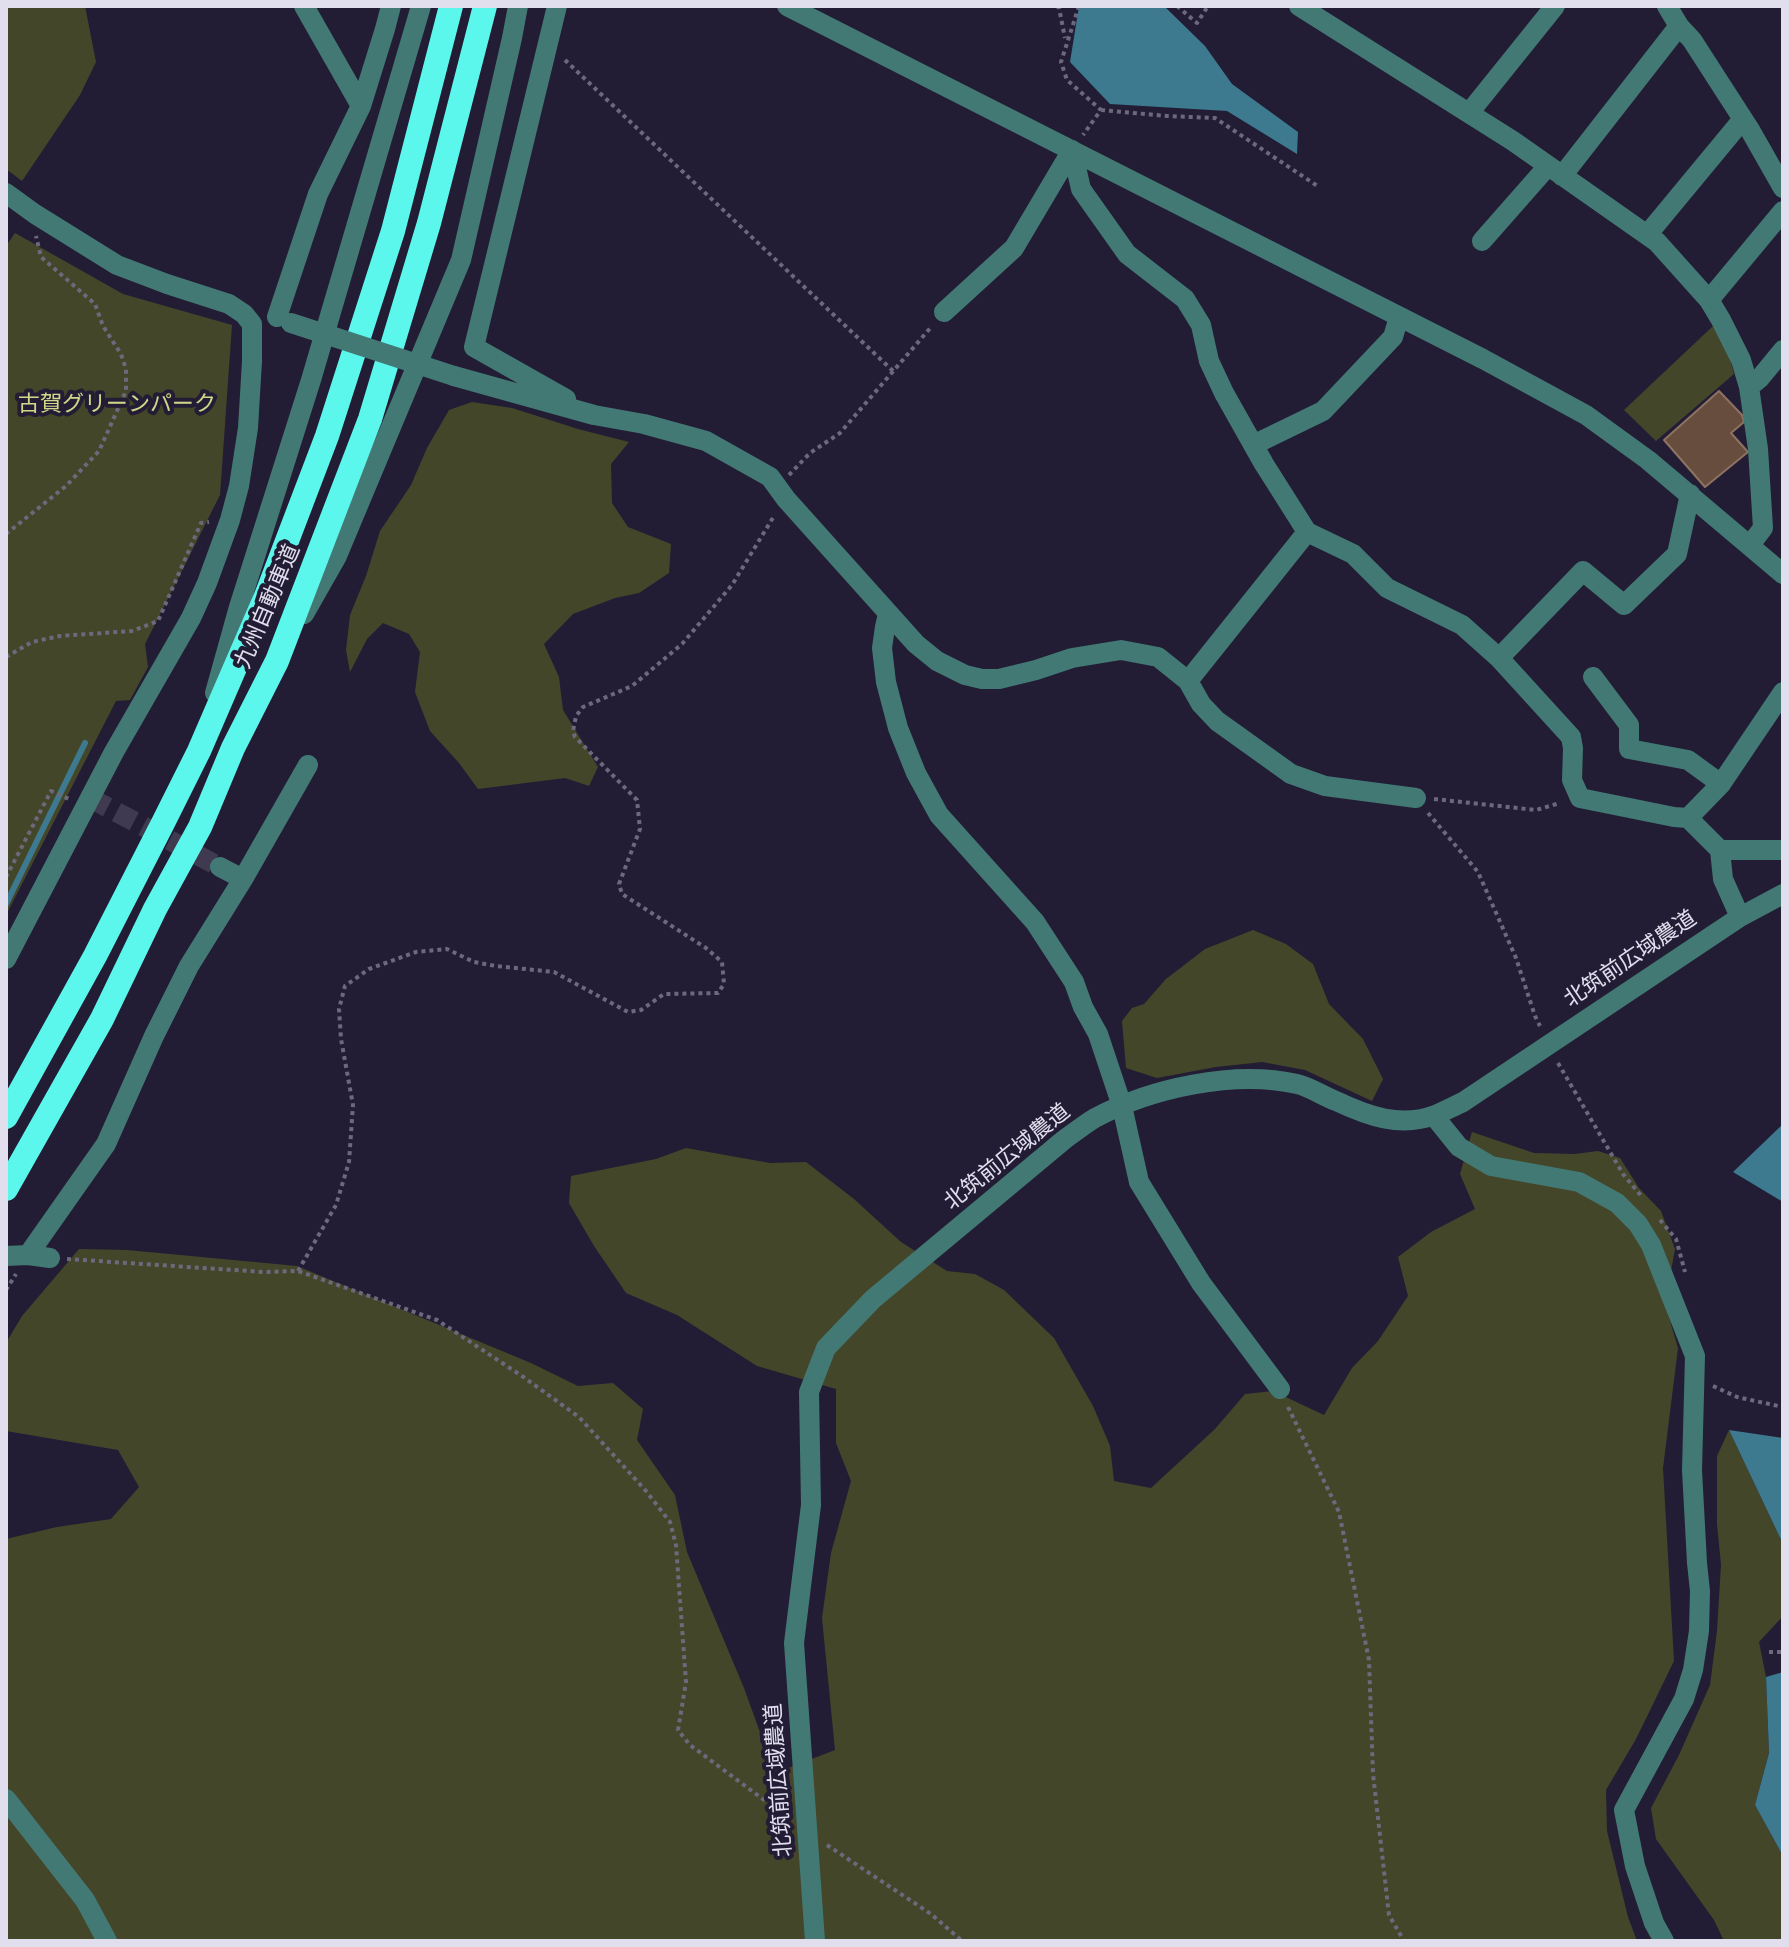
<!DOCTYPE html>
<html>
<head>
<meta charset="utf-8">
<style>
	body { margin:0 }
	#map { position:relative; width:1789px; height:1947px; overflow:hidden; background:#221d34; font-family:"Nunito Sans",sans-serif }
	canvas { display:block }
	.frame { position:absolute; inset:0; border:8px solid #e1deee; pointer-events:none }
</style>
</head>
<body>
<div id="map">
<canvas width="1789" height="1947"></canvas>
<div class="frame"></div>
</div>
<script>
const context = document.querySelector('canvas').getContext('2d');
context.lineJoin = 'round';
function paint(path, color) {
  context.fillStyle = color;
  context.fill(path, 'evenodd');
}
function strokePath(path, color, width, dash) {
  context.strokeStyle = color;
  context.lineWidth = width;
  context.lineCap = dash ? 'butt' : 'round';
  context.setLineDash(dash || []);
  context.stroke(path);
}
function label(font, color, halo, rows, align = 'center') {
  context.font = font + ' "Nunito Sans","Noto Sans JP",sans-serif';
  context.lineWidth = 8;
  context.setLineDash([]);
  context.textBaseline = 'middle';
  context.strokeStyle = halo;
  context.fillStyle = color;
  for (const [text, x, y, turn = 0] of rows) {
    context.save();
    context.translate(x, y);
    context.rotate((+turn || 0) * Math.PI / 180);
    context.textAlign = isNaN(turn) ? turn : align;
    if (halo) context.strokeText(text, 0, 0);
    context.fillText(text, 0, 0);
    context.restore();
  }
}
paint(new Path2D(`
	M6 6H85L96 62 80 95 22 181 6 169Z
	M15 233 123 294 232 325 220 495 145 644 148 667 130 700 116 701 6 915V246Z
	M1713 326 1726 343 1734 374 1656 441 1624 410Z
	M472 402 512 408 578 429 629 442 611 464 612 503 628 527 671 544 669 573 639 593 615 598 573 614 544 644 559 677 563 710 598 767 589 786 565 778 478 789 459 763 430 731 415 692 420 652 409 634 383 623 367 639 350 672 346 650 350 615 366 576 380 531 411 485 427 448 449 410Z
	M1253 930 1286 944 1313 964 1329 1004 1363 1039 1383 1079 1372 1101 1305 1070 1262 1062 1216 1067 1157 1078 1126 1068 1122 1021 1132 1008 1144 1004 1166 979 1205 949Z
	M1472 1132 1534 1153 1575 1154 1598 1151 1620 1158 1639 1188 1661 1211 1675 1249 1665 1304 1678 1348 1663 1468 1674 1661 1636 1739 1606 1790 1607 1831 1628 1917 1637 1941H6V1539L57 1527 111 1519 139 1487 118 1450 6 1431V1343L22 1316 79 1249 127 1250 297 1266 531 1363 578 1386 613 1383 643 1409 637 1440 675 1495 687 1552 744 1688 765 1746 778 1772 835 1750 822 1618 831 1553 851 1481 836 1443V1389L757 1366 677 1315 626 1293 594 1246 569 1203 571 1176 656 1159 686 1148 770 1163 806 1162 854 1199 901 1242 947 1271 975 1274 1004 1290 1054 1338 1093 1406 1110 1446 1114 1481 1151 1488 1215 1429 1245 1394 1273 1391 1324 1415 1352 1368 1378 1341 1408 1296 1398 1257 1431 1232 1475 1209 1460 1174Z
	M1729 1430 1783 1544V1616L1759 1642 1766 1677 1769 1753 1755 1805 1783 1856V1941H1724L1714 1920 1656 1839 1651 1808 1679 1755 1710 1685 1717 1631 1721 1565 1717 1524V1456Z`), '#44462a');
paint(new Path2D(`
	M1079 6H1164L1205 46 1232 84 1298 132 1297 154 1227 111 1110 104 1070 62Z
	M1783 1124V1202L1733 1172Z
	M1729 1430 1783 1438V1544Z
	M1783 1672V1856L1755 1805 1769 1753 1766 1677Z`), '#3d7a8f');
strokePath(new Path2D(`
	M6 904 85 743`), '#3d7a8f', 6);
const building = new Path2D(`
	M1719 391 1742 415 1744 422 1731 433 1748 452 1705 487 1664 440Z`);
paint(building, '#674d3e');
strokePath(building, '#8e7262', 2);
strokePath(new Path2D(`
	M90 798 220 867`), '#3f3a50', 20, [20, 10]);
strokePath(new Path2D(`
	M1057 6 1059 8 1065 38
	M1079 6 1061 62 1067 80 1101 110 1083 135
	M1177 6 1197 23 1208 6
	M565 60 893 371
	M1101 110 1167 116 1215 118 1319 187
	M789 475 810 453 840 433 932 326
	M6 534 66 486 99 451 126 391V369L121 354 103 326 95 304 41 257 36 236
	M6 657 32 642 60 636 132 631 158 621 201 523 209 522
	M1434 799 1536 810 1560 803
	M1428 813 1478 872 1516 958 1535 1016 1540 1026
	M6 877 51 791 69 799
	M1558 1063 1623 1174 1642 1197
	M1660 1220 1676 1239 1685 1272
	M67 1259 264 1272 298 1271 437 1320 522 1376 579 1417 646 1491 670 1522 676 1545 686 1682 678 1730 690 1745 787 1817
	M298 1271 336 1205 349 1162 353 1105 341 1039 339 1009 345 986 369 969 416 952 447 949 474 962 496 966 554 972 628 1012 641 1010 664 994 718 993 724 984 722 962 706 948 622 894 619 884 640 829 637 800 575 737 573 731 576 716 583 707 632 686 682 644 732 585 774 516
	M6 1290 16 1274
	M1713 1386 1737 1397 1783 1407
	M1288 1407 1339 1512 1369 1660 1373 1774 1389 1915 1404 1941
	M1769 1652H1783
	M827 1845 931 1914 962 1941`), '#6d697d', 4, [4, 4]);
strokePath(new Path2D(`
	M304 6 361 106
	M557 6 474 347 566 399
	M787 6 1483 359 1586 415 1648 460 1783 574
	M1299 6 1513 141 1657 242 1709 300 1721 320 1741 360 1749 387 1758 449 1763 528 1750 545
	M1667 6 1679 26 1692 40 1750 130 1783 188
	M1469 113 1555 6
	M1072 150 1081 189 1127 254 1185 299 1201 325 1209 361 1224 393 1264 464 1307 532
	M1562 176 1679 26
	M6 193 35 214 117 265 167 284 229 304 244 314 252 324V361L248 428 239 486 230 520 207 583 191 618 114 752 6 959
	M1647 235 1743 119
	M1482 241 1548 166
	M1709 300 1783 211
	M944 312 1014 248 1072 150
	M277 317 318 194 361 106 385 29 391 6
	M454 376 594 415 644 424 706 441 770 477 786 499 916 644 937 661 965 675 982 679H999L1036 670 1072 658 1121 650 1158 657 1188 681 1201 704 1217 721 1291 774 1325 786 1416 798
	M1749 387 1760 378 1783 350
	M1253 445 1323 411 1393 337 1399 317
	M304 614 337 556 461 260 512 38 518 6
	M888 614 885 627 882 648 886 682 898 728 916 773 939 815 1035 922 1074 982 1083 1007 1098 1034 1122 1106 1139 1182 1201 1283 1280 1389
	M1499 658 1571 737 1573 748 1572 780 1580 798 1674 817 1688 818 1721 784 1783 692
	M1593 677 1629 725V749L1688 760 1721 784
	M1188 681 1307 532 1353 554 1387 588 1462 625 1499 658 1583 571 1624 605 1677 554 1690 494
	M215 693 239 607 311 380 421 6
	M1688 818 1720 850H1783
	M1720 850 1723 879 1740 917
	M220 867 243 879
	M1434 1116 1459 1147 1491 1166 1579 1182 1617 1203 1638 1224 1651 1245 1695 1356 1692 1470 1697 1563 1700 1591 1699 1631 1693 1670 1684 1699 1624 1810 1635 1866 1654 1923 1664 1941
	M28 1255 106 1144 154 1036 189 966 243 879 308 765
	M6 1256 28 1255 50 1258
	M6 1799 85 1900 107 1941
	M815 1941 794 1643 811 1505 809 1392 826 1348 873 1299 1065 1139C1075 1132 1085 1124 1095 1118 1151 1088 1234 1070 1297 1084 1310 1087 1323 1096 1336 1101 1368 1116 1400 1128 1435 1115 1445 1111 1454 1106 1463 1102L1740 917 1783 894`), '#437975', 20);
strokePath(new Path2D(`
	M6 1117 95 956 163 823 199 751 266 596 327 436 393 231 451 6
	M6 1189 102 1019 155 909 200 827 233 748 277 661 370 419 429 223 485 6`), '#5cf7ec', 24);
strokePath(new Path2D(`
	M291 323 454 376`), '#437975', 20);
label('22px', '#d1d688', '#221d34', [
	["古賀グリーンパーク",117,406]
]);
label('22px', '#e1deee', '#221d34', [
	["九州自動車道",269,607,-67],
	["北筑前広域農道",1631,960,-34],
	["北筑前広域農道",1008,1158,-39],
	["北筑前広域農道",780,1780,-94]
]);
</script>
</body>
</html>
